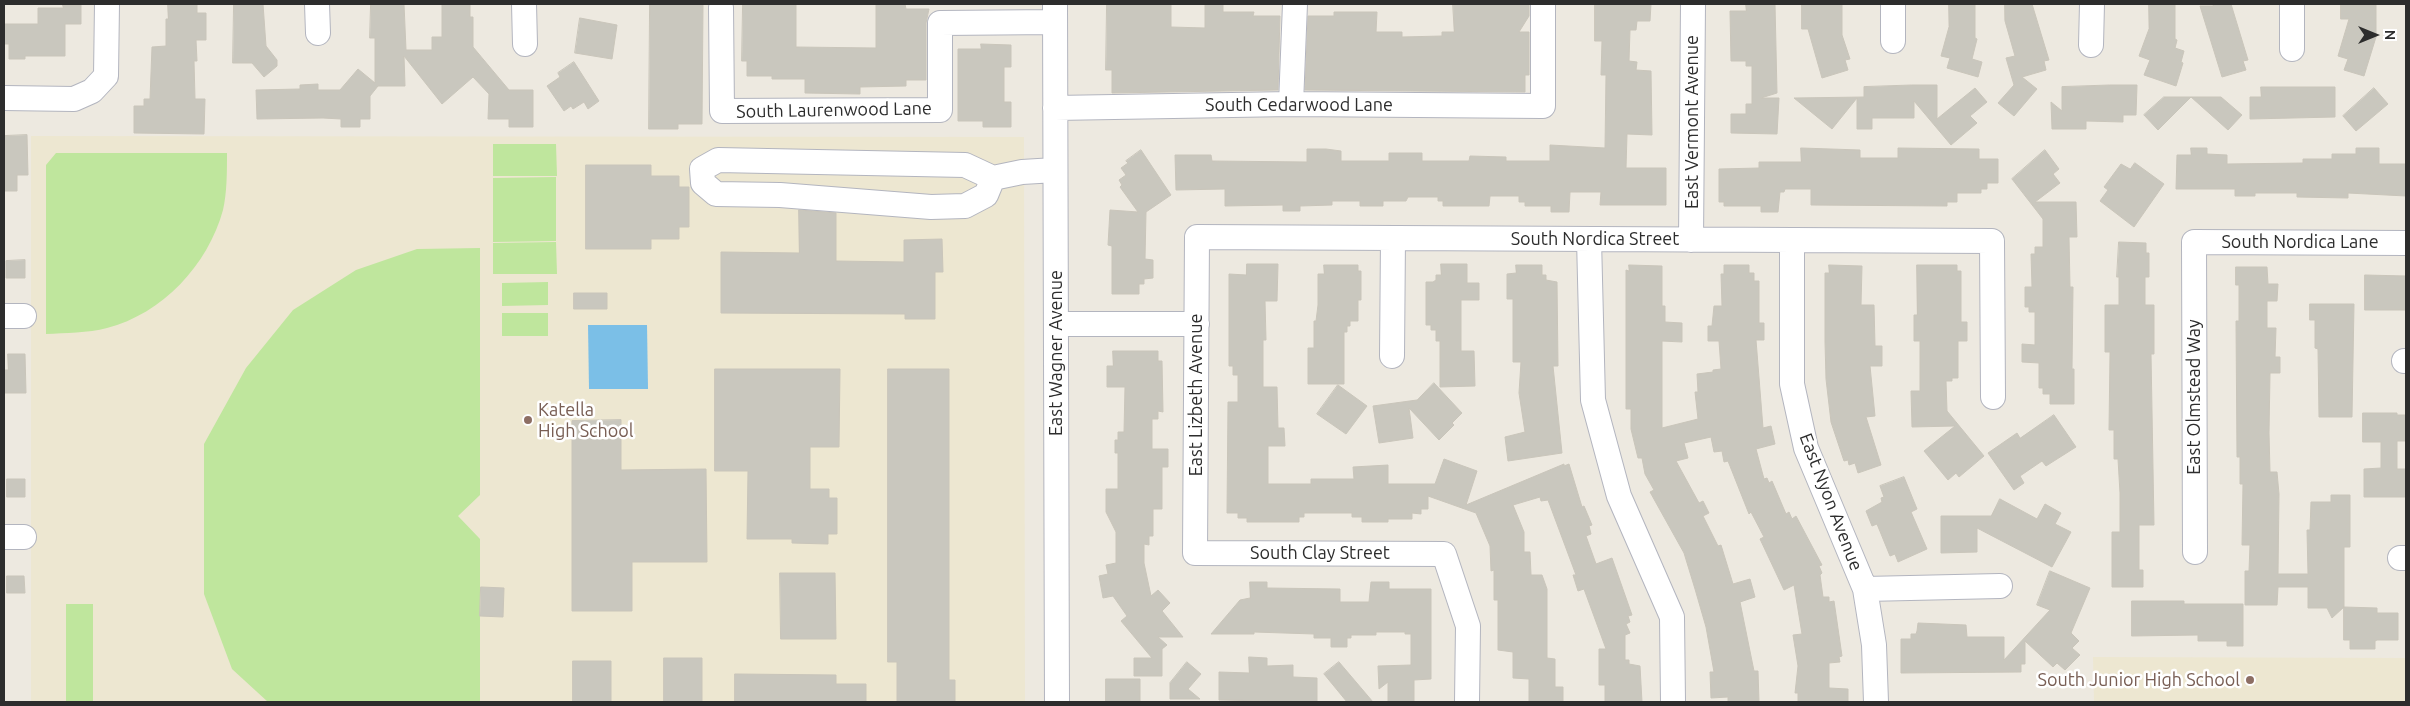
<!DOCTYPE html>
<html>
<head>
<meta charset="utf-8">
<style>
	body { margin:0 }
	#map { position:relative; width:2410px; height:706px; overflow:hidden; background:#ede9e0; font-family:Ubuntu,sans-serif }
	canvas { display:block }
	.frame { position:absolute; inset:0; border:5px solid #2d2d2d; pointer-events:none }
	.north { position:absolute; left:2350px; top:10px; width:50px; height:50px; -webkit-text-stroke:4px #fff; paint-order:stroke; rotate:90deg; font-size:14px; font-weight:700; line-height:20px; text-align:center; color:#2d2d2d }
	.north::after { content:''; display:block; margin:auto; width:18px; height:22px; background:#2d2d2d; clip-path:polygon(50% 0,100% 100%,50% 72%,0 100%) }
</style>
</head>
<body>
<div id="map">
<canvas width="2410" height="706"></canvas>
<div class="frame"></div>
<div class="north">N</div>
</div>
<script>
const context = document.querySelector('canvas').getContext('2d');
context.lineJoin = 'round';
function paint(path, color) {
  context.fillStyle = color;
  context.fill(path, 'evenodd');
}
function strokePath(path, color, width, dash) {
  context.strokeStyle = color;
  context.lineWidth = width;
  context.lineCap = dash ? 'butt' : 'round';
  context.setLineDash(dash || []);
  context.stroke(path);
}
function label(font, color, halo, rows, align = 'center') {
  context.font = font + ' Ubuntu,sans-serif';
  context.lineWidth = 5;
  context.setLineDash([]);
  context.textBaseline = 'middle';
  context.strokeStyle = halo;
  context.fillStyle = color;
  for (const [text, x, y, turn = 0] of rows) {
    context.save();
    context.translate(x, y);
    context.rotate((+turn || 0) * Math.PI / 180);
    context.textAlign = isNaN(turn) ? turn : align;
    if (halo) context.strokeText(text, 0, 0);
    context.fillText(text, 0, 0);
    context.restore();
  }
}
paint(new Path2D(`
	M31 136 1024 137 1025 702H31Z
	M2093 657 2406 658V702H2094Z`), '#ede7d1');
paint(new Path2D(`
	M556 144 557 176H493V144Z
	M56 153H227C227 172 227 193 223 210 208 265 162 314 107 328 88 333 65 333 46 334V165Z
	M556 177V241L493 242V178Z
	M556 242 557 274H493V243Z
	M480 248V495L458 516 480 539V702H268L232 669 204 594V444L246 368 293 310 356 270 417 249Z
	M548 282V305L502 306V283Z
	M502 313H548V336H502Z
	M66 604H93V702H66Z`), '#bfe69d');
paint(new Path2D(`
	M588 325H647L648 389H589Z`), '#7bbfe7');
const building = new Path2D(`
	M168 4H197V13H206V40H196L197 61H194L195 99H205L204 134 134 133V106H144V99H150L152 47 166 46V19H168Z
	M234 4H263L266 46 277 60V66L264 77 252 63H233Z
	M371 4H404L406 50H432V37H442V4H470V17H473V47L509 90H533V127H509V119H488L489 94 473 77 442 104 404 56 405 86H378L370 96V119H360V127H341V119L323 118 257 119 256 90 300 89V85L318 84V90H340L358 69 375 83V38H370Z
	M650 4H703L702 124H678V129H649Z
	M743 4H796V47L876 48V4H905L906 9H929L926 23V80H906V86L860 87V94L805 93V79H772V76H747V61H742Z
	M1107 4H1171V27L1205 28V4H1223V12H1254L1253 16H1280L1278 90 1112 93V70H1106Z
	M1453 4H1529V16L1519 32H1529V75H1525V92L1305 90 1308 16H1334V12H1377L1376 32H1402V37L1442 36V32H1454Z
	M1595 4H1651L1650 21H1637L1636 30H1630L1629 61 1637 62 1636 70 1651 71 1652 135 1627 134 1626 168H1666V205H1600L1601 192H1570L1569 212H1551V206H1525V202H1519V196H1490L1489 206H1443V201H1438V197H1408L1406 201H1383V206H1360V201H1332V205L1300 206V211H1283V205L1225 206V189L1176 190 1175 155H1211L1212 161 1307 162V149H1326L1341 151V161H1389V153H1422V161H1469L1470 156 1506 157V161H1550V145L1605 148 1606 75H1601L1602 41H1595Z
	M1746 4H1775L1777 93 1761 98H1779L1777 134 1731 133V114H1746V104H1752V66H1746V61H1731L1730 11H1746Z
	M1802 4H1842V35L1850 59 1845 60 1848 70 1822 78 1808 29H1802Z
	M1949 4H1975V38L1977 39 1972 59 1982 62 1978 77 1947 68 1950 58 1941 56 1949 27Z
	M2005 4H2032L2049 60 2044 61 2046 70 2022 77 2037 89 2014 116 1998 103 2014 85 2006 58 2015 56 2005 21Z
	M2149 4H2175V39L2177 40 2175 48 2184 51 2181 62 2183 63 2176 86 2144 75 2150 60 2139 56 2149 29Z
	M2213 4H2231L2248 60 2243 61 2246 70 2222 77 2200 6H2213Z
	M2341 4 2376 5V37L2364 76 2344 70 2348 59 2338 56 2349 19H2341Z
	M63 5H81V24H65V56H25V59H9V44H4V24H38V8H63Z
	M580 18 617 25 612 59 575 53Z
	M981 44 1011 45V67H1004V102H1011V127H983V121H958V49H981Z
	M574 62 599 101 588 109 584 102 573 109 571 106 564 111 547 86 560 77 558 73Z
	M1912 85H1937V119L1975 88 1987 102 1970 116 1977 123 1951 145 1914 101V118H1872V129H1857V98L1832 129 1794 98 1864 97V87Z
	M2110 85H2137L2136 115H2123V122L2086 121V129H2052L2051 102 2062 111V87Z
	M2261 87H2335V117L2250 119V97H2261Z
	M2374 88 2388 104 2356 131 2343 116Z
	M2164 97H2221L2242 115 2228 130 2191 97 2158 130 2144 115Z
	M27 135 28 175H17V191H4V136Z
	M1801 148 1860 150V158H1898V148L1979 149V159H1998V183H1987V189H1981V193H1957V202H1947V206L1811 205V189H1785L1784 192H1780L1778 212H1761V206H1724V202H1719V169L1759 168V162H1801Z
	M2191 148H2207V154L2227 155V164L2303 163V159H2332V154H2356V148H2379V164H2406V196L2348 193V198L2297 197V193H2255V196H2235V189H2176L2177 155H2191Z
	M1141 150 1171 195 1146 212 1145 259 1153 260V278L1144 279V284H1139V294H1112V246L1108 245 1110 210 1138 212 1120 187 1122 185 1119 180 1126 175 1121 168 1128 163 1126 161Z
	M2045 150 2059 169 2053 174 2060 183 2035 202H2076L2077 237H2069L2070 287H2073L2072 369H2074V404H2050V394H2043V388H2039V363L2022 362V344L2035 345V312H2029V307H2025V287H2032L2031 254H2035V247H2043V219L2012 179Z
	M2135 163 2164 184 2134 227 2100 201 2108 190 2104 187 2121 164 2130 169Z
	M586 165H651V176H679V187H689V227H679V239H651V249H586Z
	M799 210 836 213V261L904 262V240L942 239 943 272H935V319H905V314L721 313V252L799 253Z
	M2119 242 2146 243V253H2149V277H2145V305H2154V354H2151L2154 525H2139V570H2143V587H2112V532H2120V493L2118 459H2114V430H2109L2110 354V352H2105V305H2119V277H2117Z
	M25 260V278H6V261Z
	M1247 264H1278L1277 301H1265L1266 340H1263V387H1277L1278 428H1284L1285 446H1268V484H1311V479H1354L1353 467 1388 465V484H1435L1444 459 1477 471 1466 505 1564 464V466L1569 464 1582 507 1584 506 1592 525 1589 526 1591 534 1586 536 1596 564 1612 558 1632 615 1628 616 1630 622 1626 624 1630 633 1625 635V660H1629V664L1640 666 1642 702H1605V685H1599V649H1606L1584 589 1578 591 1573 575H1576L1548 500 1541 501 1540 497 1513 505 1524 532V552H1530L1531 575H1542L1547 589V658L1555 659V687H1563V702H1529V679L1513 678V652L1498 650V600H1494V570L1491 571 1490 546 1476 513 1428 496V509H1421V514L1412 513V519H1388V522H1362V517H1352V513H1304V517H1299V522H1247V518H1238V513H1227L1228 402H1238V375H1233V366H1229V274L1246 275Z
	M1441 264H1467V283H1479V300H1461V351H1474L1475 386 1440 387V341H1436V330H1431V325H1426V282H1433L1436 280V275H1441Z
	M1324 265H1358V271H1361V300H1358V321H1350V326H1347V332H1344V384H1308V348H1314V321H1316L1318 305V274H1324Z
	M1516 265H1542V275H1546V280L1557 282 1558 366H1553L1562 453 1508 461 1505 437 1525 432 1519 393 1521 362H1513V299H1507V274L1516 273Z
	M1629 265 1662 266V306H1665V322L1682 323V342L1662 341V428L1698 419 1695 392H1698L1697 374 1713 372V370L1721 369 1719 341H1708V326H1712L1714 306H1722L1721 274H1724V265H1749V273H1754V281H1759V323H1764V340H1756L1763 428 1771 426 1775 444 1756 449 1764 479 1767 478 1769 483 1772 481 1786 514 1789 512 1792 519 1796 516 1822 565 1819 566 1822 573 1820 575 1823 597H1829V602L1834 601 1842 656 1839 657 1840 662 1829 663V688L1848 689V702H1798V693H1795L1798 666 1793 635 1802 634 1794 585 1784 590 1760 539 1764 537 1751 512 1749 514 1728 461 1724 462 1722 451 1714 452 1711 437 1684 443 1688 458 1676 461 1699 503 1703 501 1709 513 1703 516 1718 546 1721 545 1733 584 1750 579 1755 597 1740 602 1754 671H1758L1759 702H1728V697L1711 698 1710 672H1714L1706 627 1695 589 1684 553 1650 492 1654 490 1645 474 1642 458H1638L1631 429V409H1626V270L1629 271Z
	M1829 265 1862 266 1861 305H1874L1875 346H1882V366H1870L1875 416 1866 417 1881 465 1858 473 1855 463 1849 465 1848 460 1844 461 1831 422 1826 379 1825 342V273H1829Z
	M1917 265H1957V271H1961V322H1967V341H1958V378H1952V381H1946L1947 411 1984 456 1959 477 1956 473 1948 480 1924 451 1955 426 1912 427 1911 391H1920V341H1914V315H1917Z
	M2236 267H2267L2268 284H2278L2277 301H2267V328H2276L2275 357H2280V373H2270L2269 433 2270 472H2277L2279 494 2278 574H2308L2307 530H2310L2311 502H2331V495H2350V547H2344V607L2332 618 2327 608H2308V587H2278L2277 605H2245V571H2249L2250 545H2242L2243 484H2240V457H2237L2236 321H2239V285H2236Z
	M2365 275 2406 276V310H2365Z
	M574 293H607V309H574Z
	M2310 304H2354L2352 417H2319L2318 349 2315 348V320H2310Z
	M1113 351H1158V361H1162L1163 412 1158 411V419H1152V449H1168V467H1162V509H1153V536H1149V545L1144 544V563L1151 596 1158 590 1170 603 1162 611 1183 637H1158L1167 645 1162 649V676H1134V658H1152L1121 621 1127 616 1113 596 1103 598 1099 576 1108 574 1106 565 1116 563V532L1106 512V489H1118V453H1115V440H1118V432H1124L1125 387H1107V366H1113Z
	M8 354H25L26 393H4V370H8Z
	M715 369H840L839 447H810V489H829V498H837V534H828V544L792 543V539H747L748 471H715Z
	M888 369H949V680H955V702H897V662H888Z
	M1434 383 1462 413 1452 423 1454 425 1439 440 1409 408 1413 438 1379 443 1373 406 1417 400Z
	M1338 385 1367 406 1346 434 1317 414Z
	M2363 413H2397V415H2406V441H2397V469H2406V497H2364V469L2381 468V442H2363Z
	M2054 415 2076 447 2046 466 2042 461 2020 476 2024 483 2014 490 1988 453 2017 433 2020 438Z
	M621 420V470L706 469 707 562H632V611H572V421Z
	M1904 477 1917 509 1911 512 1927 549 1898 562 1895 554 1890 556 1877 524 1872 526 1866 511 1882 502 1881 498 1884 497 1880 486Z
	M7 479H25V497H7Z
	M2000 499 2037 519 2045 504 2061 513 2055 524 2071 532 2052 567 1977 528V552L1941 553V516H1991Z
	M2050 571 2090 588 2071 633 2079 641 2072 648 2080 655 2065 670 2057 663 2053 667 2025 641V664H2021V672L1901 673V639H1911V634H1916L1917 631 1918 623 1966 625 1967 637H2004V660L2050 610 2037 605Z
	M780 573H835L836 639H781Z
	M7 576H24L25 593H7Z
	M1250 582H1267V588L1340 589V602H1369L1371 582H1389V589H1431V679L1414 680V702H1388V682L1379 689 1378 666 1411 665V634H1405V632H1376V635H1351V638H1347V647H1331V638H1314V634L1254 632V634H1211L1240 600 1250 598Z
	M481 587 504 588 503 617 480 616Z
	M2132 601H2184V604H2243V646H2227V641H2198V635L2132 636Z
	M2344 607 2377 608V613H2398V640H2377L2375 641V649H2350V640H2344Z
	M1249 657 1267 658V666L1293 665V677L1317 678V702L1219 700V672L1249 673Z
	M664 658H702V702H664Z
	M573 661H611V702H573Z
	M1187 662 1201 674 1188 689 1200 699H1170V683Z
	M1339 662 1373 702H1347L1324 674Z
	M735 674 836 675V684H866V702H735Z
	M1106 679H1140V702H1106Z`);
paint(building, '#c9c7be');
strokePath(building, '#c9c5ba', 1);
const minor = new Path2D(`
	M317 4 318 33
	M524 4 525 44
	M1055 4 1057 702
	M721 7 722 111 940 110V23L1055 22
	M1893 41V4
	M2091 45 2092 4
	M2292 49V4
	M4 98 74 99 92 91 106 76 107 4
	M1291 104 1295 4
	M1055 108 1291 104 1543 106V4
	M718 160 965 165 993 178 986 195 965 206 931 207 780 195 716 194 703 183 702 169Z
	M993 178 1022 172 1055 170
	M1589 239 1593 400 1619 496 1672 617 1673 702
	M1691 240 1693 4
	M1792 240V384L1806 448 1865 589 1874 645 1876 702
	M4 316H24
	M1056 324H1197
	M1392 356 1393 238
	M2404 361H2406
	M4 537H24
	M2195 552 2194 242 2406 243
	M2400 558H2406
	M1865 589 2000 586
	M1467 702 1468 626 1444 554 1195 553 1197 237 1992 241 1993 397`);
strokePath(minor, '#b3b5bf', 26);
strokePath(minor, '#fff', 24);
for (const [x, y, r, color] of [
	[528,420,5,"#8d6e63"],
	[2250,680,5,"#8d6e63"]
]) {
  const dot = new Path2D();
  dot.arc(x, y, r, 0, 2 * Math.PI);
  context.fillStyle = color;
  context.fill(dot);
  strokePath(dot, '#fff', 2);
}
label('18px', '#2d2d2d', '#fff', [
	["South Cedarwood Lane",1299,105],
	["South Laurenwood Lane",834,110,-1],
	["East Vermont Avenue",1692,122,-90],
	["South Nordica Street",1595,239],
	["South Nordica Lane",2300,242],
	["East Wagner Avenue",1056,353,-90],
	["East Lizbeth Avenue",1196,395,-90],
	["East Olmstead Way",2194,397,-90],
	["East Nyon Avenue",1831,502,69],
	["South Clay Street",1320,553]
]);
label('18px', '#785e54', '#fff', [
	["Katella",538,410],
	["High School",538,431],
	["South Junior High School",2240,680,"right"]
], 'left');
</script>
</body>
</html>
